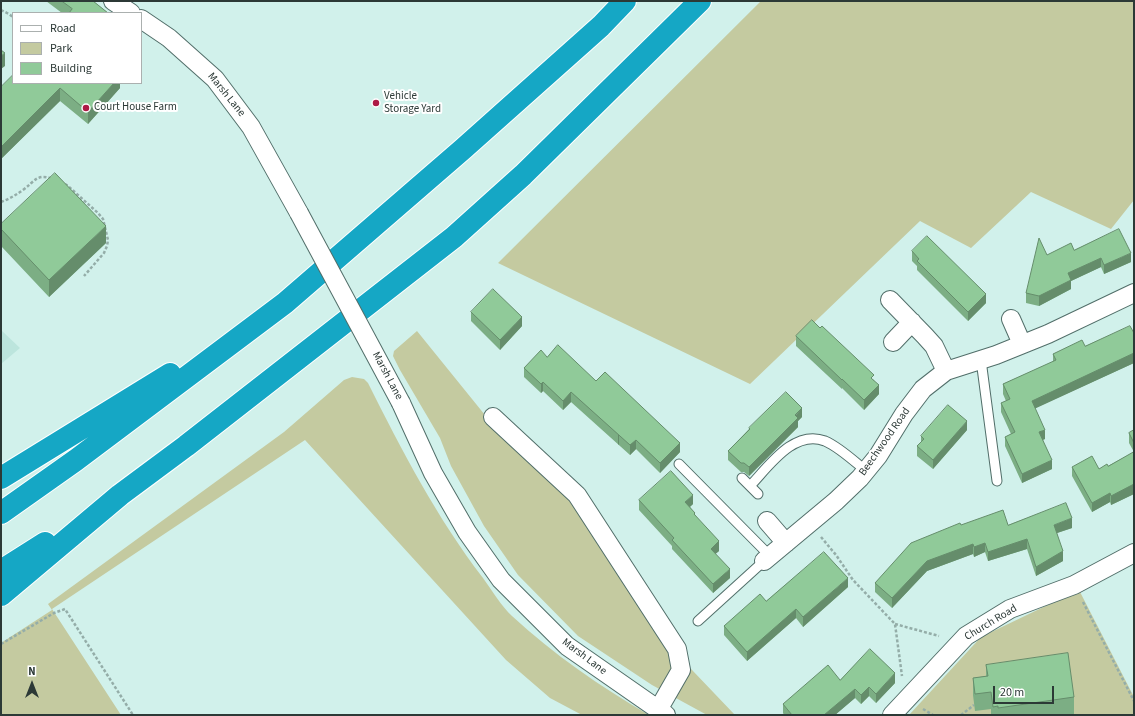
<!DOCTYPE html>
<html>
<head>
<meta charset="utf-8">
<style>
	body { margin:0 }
	#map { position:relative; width:1135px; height:716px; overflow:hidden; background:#d1f1eb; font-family:"Source Sans 3",sans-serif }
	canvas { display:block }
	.frame { position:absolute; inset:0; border:2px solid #2c3936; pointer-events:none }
	.legend { position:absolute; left:12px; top:12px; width:130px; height:72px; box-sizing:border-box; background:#fff; border:1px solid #abb0af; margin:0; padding:5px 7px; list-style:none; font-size:12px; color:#2c3936 }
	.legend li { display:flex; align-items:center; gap:8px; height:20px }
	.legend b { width:20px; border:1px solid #abb0af }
	.north { position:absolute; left:12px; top:664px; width:40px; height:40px; -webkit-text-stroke:3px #fff; paint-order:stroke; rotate:0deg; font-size:11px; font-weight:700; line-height:16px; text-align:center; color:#2c3936 }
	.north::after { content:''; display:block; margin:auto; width:14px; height:18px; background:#2c3936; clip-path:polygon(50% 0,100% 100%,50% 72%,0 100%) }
	.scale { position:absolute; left:993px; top:686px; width:61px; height:18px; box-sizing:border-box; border:2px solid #2c3936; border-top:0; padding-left:5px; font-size:12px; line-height:14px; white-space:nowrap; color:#2c3936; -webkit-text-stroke:3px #fff; paint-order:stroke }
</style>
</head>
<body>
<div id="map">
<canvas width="1135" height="716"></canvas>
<div class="frame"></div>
<ul class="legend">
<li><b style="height:5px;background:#fff"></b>Road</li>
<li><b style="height:11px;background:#c4caa0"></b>Park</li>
<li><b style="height:11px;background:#90ca99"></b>Building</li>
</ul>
<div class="north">N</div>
<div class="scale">20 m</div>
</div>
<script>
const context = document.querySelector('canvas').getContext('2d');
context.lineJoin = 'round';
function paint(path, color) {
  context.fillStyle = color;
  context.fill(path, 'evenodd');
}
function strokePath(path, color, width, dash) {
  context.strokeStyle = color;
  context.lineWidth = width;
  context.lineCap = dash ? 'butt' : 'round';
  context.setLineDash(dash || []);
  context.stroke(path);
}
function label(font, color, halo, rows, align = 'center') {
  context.font = font + ' "Source Sans 3",sans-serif';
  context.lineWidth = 4;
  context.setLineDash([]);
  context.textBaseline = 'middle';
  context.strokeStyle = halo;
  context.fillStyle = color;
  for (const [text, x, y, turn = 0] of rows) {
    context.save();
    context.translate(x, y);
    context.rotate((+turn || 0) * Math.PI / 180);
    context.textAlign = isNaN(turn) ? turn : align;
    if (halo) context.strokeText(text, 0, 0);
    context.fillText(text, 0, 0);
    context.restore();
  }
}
paint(new Path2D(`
	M1 330 20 348 1 364Z`), '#bce5dd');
paint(new Path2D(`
	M761 1H1134V200L1111 229 1031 192 971 248 920 221 750 384 498 263Z
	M417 331 489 420 574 498 672 649 735 715H707L652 685 578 636 518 575 484 526 451 466 440 438 400 370 393 356 394 351Z
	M352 377 364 379 368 383C402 451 437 518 483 578 491 589 502 607 512 616 553 654 601 687 649 715H582L550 698 506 660 305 440 52 609 121 715H1V643L52 610 48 604 284 432 344 380Z
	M1079 590 1134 697V715H909L981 637Z`), '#c4caa0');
const service = new Path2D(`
	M981 360 997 481
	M679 464 770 556
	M742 478 758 494
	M750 486C769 466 794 429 825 441 839 447 854 461 866 471
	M698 621 764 561`);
const minor = new Path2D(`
	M113 1 131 13
	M141 19 169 38 215 79 251 127 299 213
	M890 300 925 336 934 346 946 371
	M1011 319 1022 344
	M893 342 912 322
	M401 403 433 473 467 532 501 580 567 646 666 715
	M493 417 577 495 677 649 681 670 658 710
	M767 521 786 543
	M764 561 836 501 860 478 878 456 904 414 923 389 946 371 996 355 1048 334 1134 293
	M892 715 966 636 1010 609 1074 585 1134 553`);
const motorway = new Path2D(`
	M1 478 170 374
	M1 513 76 460 285 303 463 149 601 26 625 1
	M1 571 45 543
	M1 595 120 495 186 446 454 237 523 175 700 1`);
strokePath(service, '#516e69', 11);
strokePath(minor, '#516e69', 20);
strokePath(motorway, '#fff', 24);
strokePath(new Path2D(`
	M1 10 9 14 13 17
	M65 184 68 186 98 213 103 219 108 240 107 246 104 253 84 276
	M1 202C9 199 16 195 23 190 35 181 37 173 53 179
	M821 537 836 555 853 580 895 624 902 676
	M1083 602 1134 701
	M895 624 939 636
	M1 644 54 613 65 609 133 715
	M923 709 933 715
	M961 715 974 705`), '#94ada8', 2.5, [3, 2]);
strokePath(service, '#fff', 9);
strokePath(minor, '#fff', 18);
strokePath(motorway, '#15a7c5', 22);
const minorBridge = new Path2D(`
	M299 213 401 403`);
strokePath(minorBridge, '#516e69', 20, []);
strokePath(minorBridge, '#fff', 18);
paint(new Path2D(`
	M46 1H93L108 13H62Z
	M120 83V88L88 124 60 101 1 159V87Z
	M1 224 106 243 49 297 1 246Z
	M1074 250 1131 262 1104 274 1101 267 1071 281V289L1039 306 1026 303V293L1047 255Z
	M912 251 986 303 968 321 917 270V266L912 261Z
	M471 312 522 326 500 350 471 321Z
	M1134 333V363L1035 408 1045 439 1043 440 1052 469 1022 483 1005 446V437L1011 434 1001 412V403L1006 401 1003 394V384L1053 362V354L1085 346Z
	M796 336 874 380 879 394 864 410 842 388V389L796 346Z
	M547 357 596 381 680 452 660 473 636 449 630 455 571 402 563 410 543 391 541 393 524 377V368Z
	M802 417 798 421V427L749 476 744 472H741L728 460V451L749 429V428Z
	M967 430 933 469 917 456V446L921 442V436Z
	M1134 430V494L1111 505 1110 502 1092 512 1072 476V467L1099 469 1108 466 1134 452 1129 443V433Z
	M639 500 693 504 690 507 719 551 715 554 730 578 713 593 672 549V546L639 510Z
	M961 525H1008L1072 528 1057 533 1063 561 1036 576 1027 549 988 561 985 552 974 557 973 554 927 571 892 608 875 592V583Z
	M848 587 803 627 796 618 747 661 724 635V626L766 601Z
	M986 665 1074 697V715H991V709L975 711 973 695V678L986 676Z
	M840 680 895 683 876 703 869 696 861 704 855 698 835 715H784L783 713V704Z`), '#7cae84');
paint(new Path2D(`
	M5 53V66L1 69V56Z
	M114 83H120V88L88 124V112Z
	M60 88V101L1 159V147Z
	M106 226V243L49 297V280Z
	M1131 253V262L1104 274V265Z
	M1101 258V267L1071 281V289L1039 306V296L1068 273Z
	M986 294V303L968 321V312Z
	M522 317V326L500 350V340Z
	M1134 353V363L1032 410V401Z
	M543 382V391L541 393V384Z
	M879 385V394L864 410V400Z
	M571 392V402L563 410V401Z
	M802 408V417L798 421V427L749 476V467Z
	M967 421V430L933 469V460Z
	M1045 430V439L1039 441V432Z
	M618 435H619V444L618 445Z
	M636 440V449L630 455V445Z
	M680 443V452L660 473V463Z
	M1052 460V469L1022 483V474Z
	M1134 484V494L1111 505V496Z
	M1110 493V502L1092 512V503Z
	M693 495V504L685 511V502Z
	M1072 518V528L1054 534V525Z
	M1027 539V549L988 561V552Z
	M719 541V551L711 558V549Z
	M985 543V552L974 557V547Z
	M973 544V554L927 571 892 608V598L927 561Z
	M1063 551V561L1036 576V567Z
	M730 569V578L713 593V584Z
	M848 578V587L803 627V617Z
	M796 609V618L747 661V652Z
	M895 673V683L876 703V694Z
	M869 687V696L861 704V695Z
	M855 689V698L835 715H824Z`), '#658d6b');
const building = new Path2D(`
	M62 1H93L108 13H69L72 9Z
	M1 50 5 53 1 56Z
	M13 75V83H114L88 112 60 88 1 147V87Z
	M55 173 106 226 49 280 1 229V224Z
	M1119 229 1131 253 1104 265 1101 258 1068 273 1071 280 1039 296 1026 293 1039 238 1047 255 1071 243 1074 250Z
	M927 236 986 294 968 312 917 261 919 259 912 251Z
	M493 289 522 317 500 340 471 312Z
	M812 320 820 328 822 326 874 375 871 378 879 385 864 400 842 379V380L796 336Z
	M1130 326 1134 333V353L1032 401 1045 430 1039 432 1052 460 1022 474 1005 437 1015 432 1001 403 1010 399 1003 384 1056 360 1053 354 1082 340 1085 346Z
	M558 345 596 381 605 372 680 443 660 463 636 440 630 445 571 392 563 401 543 382 541 384 524 368 541 350 547 357Z
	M786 392 802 408 795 415 798 418 749 467 744 463H741L728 451 750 429 749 428Z
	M948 405 967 421 933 460 917 446 924 439 921 436Z
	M1134 430V443L1129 433Z
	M1134 452V484L1111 496 1110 493 1092 503 1072 467 1092 456 1099 469 1107 464 1108 466Z
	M671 471 693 495 685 502 695 513 694 514 719 541 711 549 730 569 713 584 672 540 674 538 639 500Z
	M1066 503 1072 518 1054 525 1063 551 1036 567 1027 539 988 552 985 543 974 547 973 544 927 561 892 598 875 583 911 543 960 523 961 525 1003 510 1008 525Z
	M824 552 848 578 803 617 796 609 747 652 724 626 760 594 766 601Z
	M870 649 895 673 876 694 869 687 861 695 855 689 824 715H792L783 704 828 665 840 680Z
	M1068 653 1074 697 998 708V706L993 707 991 692 975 694 973 678 988 676 986 665Z`);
paint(building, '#90ca99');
strokePath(building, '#658d6b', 1);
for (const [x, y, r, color] of [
	[376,103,4,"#ad1945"],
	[86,108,4,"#ad1945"]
]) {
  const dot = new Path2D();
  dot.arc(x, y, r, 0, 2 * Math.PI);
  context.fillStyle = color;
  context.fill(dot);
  strokePath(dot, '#fff', 1.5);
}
label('11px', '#2c3936', '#fff', [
	["Marsh Lane",226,95,51],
	["Marsh Lane",387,376,62],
	["Beechwood Road",885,442,-55],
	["Church Road",991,623,-31],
	["Marsh Lane",584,657,37]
]);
label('11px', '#2c3936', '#fff', [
	["Vehicle",384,97],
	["Storage Yard",384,110],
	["Court House Farm",94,108]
], 'left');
</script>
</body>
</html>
